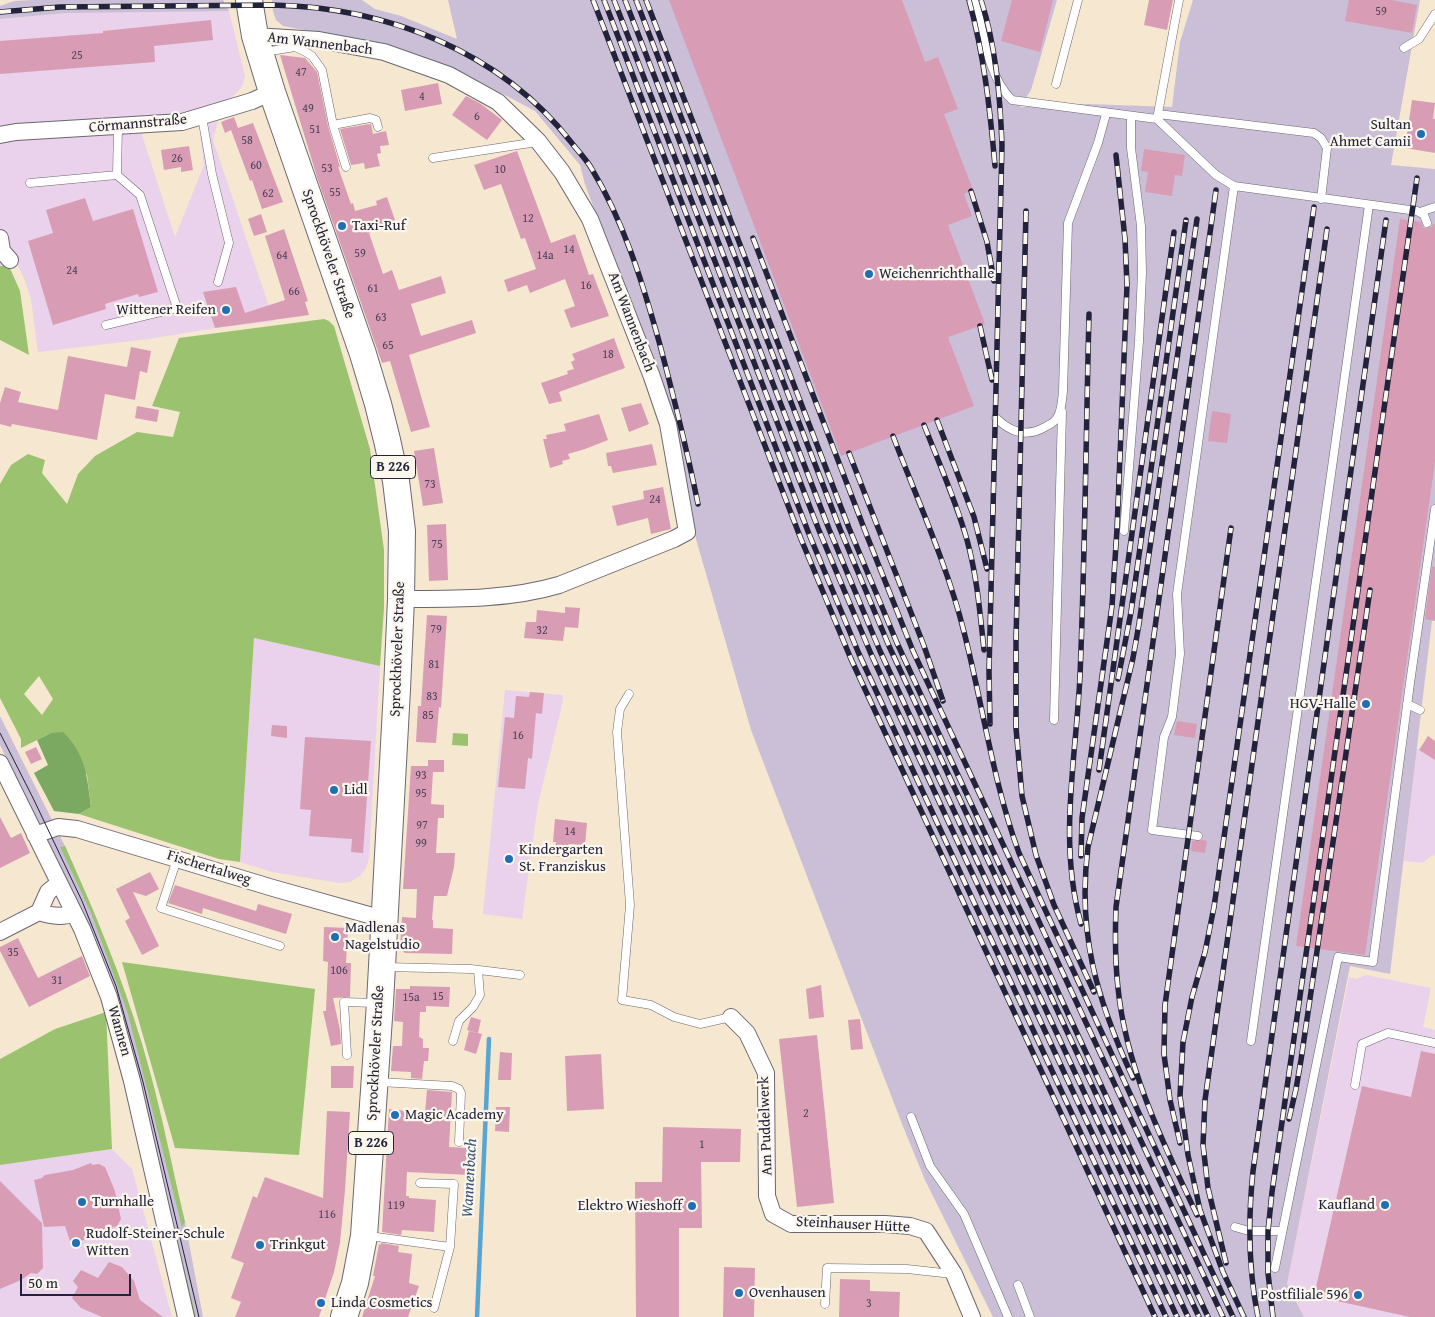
<!DOCTYPE html>
<html>
<head>
<meta charset="utf-8">
<style>
	body { margin:0 }
	#map { position:relative; width:1435px; height:1317px; overflow:hidden; background:#f5e7d0; font-family:"Gentium Book Plus",serif }
	canvas { display:block }
	.scale { position:absolute; left:20px; top:1274px; width:111px; height:22px; box-sizing:border-box; border:2px solid #22223b; border-top:0; padding-left:6px; font-size:15px; line-height:18px; white-space:nowrap; color:#22223b; -webkit-text-stroke:4px #fbf7ec; paint-order:stroke }
</style>
</head>
<body>
<div id="map">
<canvas width="1435" height="1317"></canvas>
<div class="scale">50 m</div>
</div>
<script>
const context = document.querySelector('canvas').getContext('2d');
context.lineJoin = 'round';
function paint(path, color) {
  context.fillStyle = color;
  context.fill(path, 'evenodd');
}
function strokePath(path, color, width, dash) {
  context.strokeStyle = color;
  context.lineWidth = width;
  context.lineCap = dash ? 'butt' : 'round';
  context.setLineDash(dash || []);
  context.stroke(path);
}
function label(font, color, halo, rows, align = 'center') {
  context.font = font + ' "Gentium Book Plus",serif';
  context.lineWidth = 4.5;
  context.setLineDash([]);
  context.textBaseline = 'middle';
  context.strokeStyle = halo;
  context.fillStyle = color;
  for (const [text, x, y, turn = 0] of rows) {
    context.save();
    context.translate(x, y);
    context.rotate((+turn || 0) * Math.PI / 180);
    context.textAlign = isNaN(turn) ? turn : align;
    if (halo) context.strokeText(text, 0, 0);
    context.fillText(text, 0, 0);
    context.restore();
  }
}
paint(new Path2D(`
	M152 11H229L245 76 243 84 240 89 231 98 225 101 185 114 156 116 142 135 175 237 204 165 199 127 218 121 213 140 274 321 215 328 149 339 38 352 31 299 24 278 18 266H0V19L67 13Z
	M254 638 380 666 369 858 366 868 360 876 350 882 339 883 303 877 272 872 240 862Z
	M505 690 563 695 562 705 538 804 522 919 483 914Z
	M1416 748 1435 760V856L1432 855 1423 863 1404 861Z
	M1366 975 1431 988 1423 1027 1435 1030V1317H1304L1287 1284 1349 977 1356 979Z
	M112 1149 132 1169 172 1317H0V1165Z`), '#ead1ec');
paint(new Path2D(`
	M32 0H223L229 11 67 13 0 19V6L14 1Z
	M272 0H362L375 9 401 16 457 39 448 0H1057L1031 90 1020 107 1088 104 1172 107 1180 42 1193 0H1420L1391 165 1435 169V595L1390 974 1350 966 1287 1284 1304 1317H993L925 1180 902 1124 751 730 696 539 675 431 585 184 580 165 535 111 462 72 381 44 283 26 276 20 273 11Z
	M0 716 65 846 94 912 132 1013 143 1047 185 1222 203 1317H193L83 917 0 745Z`), '#cabfd6');
paint(new Path2D(`
	M0 266H9L20 291 29 355 0 340Z
	M324 319 329 321 334 326 370 449 384 550V608L380 666 254 638 240 862 219 859 79 814 91 807 87 775 51 733 21 748V739L0 698V484L11 465 28 454 45 460 42 473 67 504 78 474 95 456 137 432 173 437 180 412 152 406 179 338ZM39 676 53 699 42 715 24 694Z
	M453 733 468 734V746L452 745Z
	M65 846C94 911 122 976 142 1044 160 1102 171 1163 185 1222L182 1227 128 1014 91 913 60 847Z
	M122 962 315 989 299 1155 175 1148Z
	M106 1012 112 1149 0 1165V1059L55 1029Z
	M130 1050H132L196 1317H193Z`), '#9bc36f');
paint(new Path2D(`
	M63 732C86 755 87 776 91 807L79 814 54 811 34 773 48 765 37 740 51 733Z`), '#7ca962');
strokePath(new Path2D(`
	M477 1317 489 1039`), '#58a5d1', 4.5);
paint(new Path2D(`
	M669 0H902L925 62 938 57 958 109 944 114 973 190 964 194 972 216 948 225 985 324 948 337 974 406 841 456Z
	M1012 0H1053L1040 52 1001 41Z
	M1149 0H1173L1167 30 1144 25Z
	M1349 0H1392L1417 5 1412 33 1345 21Z
	M211 20 213 40 154 46 155 62 0 74V41L103 33V31Z
	M280 55 305 58 317 72 328 126 340 167H338L351 204 353 203 355 211 377 205 376 201 387 197 396 223 369 233 383 274 392 270 399 290 441 276 446 293 411 304 421 336 472 320 476 333 409 355 430 427 411 432 390 361 382 363 317 177Z
	M438 83 442 104 405 111 401 90Z
	M466 96 481 104 502 120 487 140 452 115Z
	M1412 100 1435 103 1433 119H1435V153L1405 148Z
	M234 117 238 128 253 123 283 202 262 209 252 180 250 181 231 130 225 133 221 122Z
	M370 124H371L373 134 386 131 389 145 380 146 381 153 377 154 380 166 365 169 364 163 351 165 340 129Z
	M189 146 193 170 181 172V167L164 170 161 150Z
	M1144 149 1185 155 1182 176 1175 175 1172 196 1145 192 1148 172 1141 171Z
	M517 151 551 243 575 234 589 275 593 274 609 316 571 328 564 310 575 306 565 279 530 293 527 285 508 292 504 280 536 269 525 238 521 239 501 184 484 190 474 165Z
	M85 198 93 221 133 209 158 292 139 297 138 294 105 304 106 309 53 325 28 241 53 233 46 210Z
	M261 214 267 232 254 236 248 219Z
	M1400 219 1421 222 1423 227 1427 229 1431 227 1433 224H1435V462L1365 955 1296 946Z
	M284 229 308 301 305 302 309 315 215 328 203 292 236 287 245 313 285 300 265 236Z
	M614 338 625 368 559 392 562 401 549 404 541 383 568 374 567 371 574 369 571 362 575 360 572 354Z
	M131 347 151 351 147 373 140 371 135 400 105 394 97 440 12 424 11 427 0 424V403L5 387 21 392 18 402 58 410 68 356 127 367Z
	M641 403 649 424 629 432 621 408Z
	M137 406 159 410 157 422 135 418Z
	M1212 411 1231 414 1227 443 1208 441Z
	M599 414 608 440 585 449 568 454 570 459 562 461 563 464 550 468 543 439H547L546 435 566 431 564 424Z
	M652 444 657 465 613 473 611 466H608L606 453Z
	M434 448 443 503 423 506 414 451Z
	M663 487 671 529 651 534 648 518 617 526 612 506 644 499 643 491Z
	M446 524 448 580 429 581 427 525Z
	M1432 566 1435 567V621L1425 619Z
	M565 607 580 608 578 628 565 627 563 641 524 638 526 622H536L537 610 565 613Z
	M427 615 447 616 441 708 439 707 436 743 416 742 418 706H421Z
	M530 692 544 693 542 714 536 713 532 759 528 758 525 789 498 787 505 717 514 718 516 696 529 697Z
	M1177 721 1197 724 1195 738 1174 735Z
	M272 725 287 726V738L271 736Z
	M1428 736 1435 741V760L1419 750Z
	M305 737 371 741 363 853 351 852 352 839 309 836 311 810 300 809Z
	M36 747 42 759 31 764 25 752Z
	M428 760H444V772H433L431 804 444 805V818H438L436 853H455L454 867 447 896H434L432 920H433V928L453 929 452 954 405 953 400 949 402 917 416 918 417 889H403L411 766H428Z
	M0 817 11 838 21 833 30 853 0 868Z
	M555 819 587 823 585 845 569 844 568 858 554 856 556 842H553Z
	M1202 840 1207 841 1205 853 1191 851 1192 841Z
	M150 872 159 889 146 896 133 892 159 946 142 955 125 921 130 918 116 889Z
	M175 885 256 911 258 904 292 914 286 934 203 908 202 914 168 903Z
	M324 927 348 928 346 963H351L350 997 333 998 340 1030 341 1044 331 1046 323 1011H326L328 962 323 961Z
	M18 938 38 978 82 956 90 976 29 1007 0 951V947Z
	M821 985 824 1017 809 1019 806 989Z
	M410 986 450 987 449 1007 426 1006V1012H420L419 1037 423 1039V1048H429L428 1061H424L422 1079 411 1078V1072L391 1071 393 1046H402L403 1022 394 1021 396 989H410Z
	M471 1017 481 1020 478 1033 467 1030Z
	M860 1019 863 1049 851 1050 848 1020Z
	M469 1031 482 1034 476 1054 464 1050Z
	M817 1035 834 1203 797 1207 779 1039Z
	M1421 1051 1435 1054V1317H1410L1314 1296 1362 1086 1411 1097Z
	M500 1052 512 1053 511 1080H498Z
	M601 1054 604 1109 567 1111 565 1056Z
	M331 1066H354L353 1088H331Z
	M427 1090 452 1092 449 1147 468 1148 467 1162H471V1175L407 1172 406 1196H409V1198L436 1200 434 1232 402 1230 401 1235 382 1232 389 1109 425 1113Z
	M496 1107H510L509 1132 495 1131Z
	M327 1111 350 1112 345 1190 340 1243 334 1272 319 1317H235L241 1302 231 1298 244 1263 231 1258 253 1196 257 1198 265 1177 323 1198Z
	M663 1127 741 1129 740 1162H701L702 1228H679V1317H636L635 1182H662Z
	M91 1163 92 1165 99 1164 105 1167 115 1191 121 1219 117 1226 111 1228V1229L89 1235 88 1240 70 1241 65 1226 44 1227 34 1180 42 1178 45 1175 73 1170Z
	M0 1181 42 1223 43 1268 37 1274 31 1273 21 1280 0 1289Z
	M381 1243 399 1246 398 1252 412 1254 409 1283 419 1286 408 1317H362L375 1276H373L379 1244 381 1245Z
	M109 1262 122 1267 134 1281 140 1300 163 1317H102L81 1308 72 1298 78 1287 73 1281 81 1270 98 1278Z
	M724 1267 755 1268 754 1317H723Z
	M840 1279 870 1280V1291L900 1292 899 1317H839Z`), '#d89db5');
const lane = new Path2D(`
	M975 0C984 32 987 76 1012 100L1157 119 1179 0
	M1404 48 1419 39 1435 14
	M264 52 295 47 304 51 312 56 322 70 333 125 346 167
	M1056 84 1078 0
	M1158 114 1314 133 1321 138 1327 148 1321 199
	M202 117 212 174 229 243 218 282
	M1157 119 1216 175 1234 186 1417 211 1424 215 1427 223
	M333 125 370 118 376 120 378 127
	M433 158 537 142
	M30 183 117 175
	M1420 212 1435 207
	M106 325 177 308 140 195 117 175 118 126
	M996 418C1010 432 1026 438 1045 427 1049 425 1055 422 1057 418 1062 411 1062 399 1063 391L1068 223 1098 143 1106 114
	M1124 531 1139 341 1142 273 1141 226 1131 148V116
	M629 694 620 709 617 732 630 905 622 1000 651 1005 674 1017 700 1024 731 1017
	M1407 704 1420 710
	M1054 720 1062 412
	M1198 836 1152 830 1164 737 1172 717 1180 654 1177 594 1234 186
	M177 859 161 908 280 946
	M385 967 471 969 520 975
	M453 1041 459 1021 473 1007 480 995 478 970
	M1251 1041 1369 205
	M347 1055 344 1002 375 1003
	M379 1082 452 1086 459 1089 461 1093 459 1142
	M1355 1085 1362 1044 1388 1033 1435 1043
	M911 1117 930 1166 964 1214 1008 1317
	M420 1183 454 1184 450 1247
	M1235 1227 1249 1231H1282
	M369 1236 450 1247 434 1308
	M1275 1268 1338 957 1373 962 1410 683 1435 509
	M1018 1285 1030 1317
	M825 1304 827 1268 907 1269 952 1274`);
const street = new Path2D(`
	M255 36 319 40 384 52 449 75 498 102 538 141 562 172 590 219 652 377 668 424 687 532 674 539 559 585C508 600 454 599 401 599
	M0 135 16 132 182 122 252 101 272 92
	M0 238 2 251 10 260
	M0 763 82 929 109 997 132 1081 186 1317
	M35 835 58 827 77 829 273 888 383 919
	M39 912C51 916 62 918 74 913
	M0 932 39 912 48 892 59 883
	M731 1017 747 1033 766 1073 767 1196 773 1214 791 1224H885L910 1226 926 1231 954 1274 972 1317`);
const primary = new Path2D(`
	M249 0 255 36 272 92 363 354 378 404 387 440 396 481 402 531 401 599 397 689 380 1003 364 1236 355 1283 344 1317`);
strokePath(lane, '#6c676f', 9);
strokePath(street, '#6c676f', 18);
strokePath(primary, '#6c676f', 28);
strokePath(lane, '#fff', 8);
strokePath(street, '#fff', 16);
strokePath(primary, '#fff', 26);
strokePath(new Path2D(`
	M0 733 33 798 82 901 116 986 143 1082 199 1317`), '#22223b', 1);
const rail = new Path2D(`
	M593 0 801 539 851 659 1155 1317
	M604 0 809 534 859 654 1166 1317
	M614 0 818 528 871 654 1177 1317
	M625 0 829 529 880 651 1188 1317
	M636 0 840 529 889 646 1199 1317
	M646 0 849 528 897 643 1208 1317
	M969 0C984 55 990 109 995 166
	M981 0C996 47 1000 95 1002 145L989 671 990 724
	M0 12 60 7 272 5C386 7 500 51 571 142 577 150 585 158 590 166 624 221 643 284 660 345 674 398 687 450 698 504
	M971 191 987 242 994 281
	M1026 211 1016 640V728L1022 796 1036 855 1054 905 1094 992
	M753 238 867 536 913 651 1223 1317
	M980 326 992 380
	M937 420 974 517 987 569
	M924 425C939 463 956 501 967 540 977 576 980 613 984 650
	M893 436C917 499 948 567 964 632 983 706 993 782 1019 853L1233 1317
	M849 453 924 646 943 701
	M1118 679 1131 612 1186 220
	M1099 770 1174 232
	M1081 856 1082 818 1112 606 1117 529 1127 285 1125 239 1116 155
	M1081 924C1058 841 1076 760 1080 676 1085 555 1086 434 1089 314
	M1133 1078C1097 1000 1077 934 1088 847L1133 658 1139 624 1197 219
	M1289 1119 1296 1089 1301 1060 1370 590
	M1180 1143 1170 1100 1164 1054 1165 1005 1231 528
	M1197 1215C1163 1143 1126 1068 1118 988 1115 961 1115 934 1116 907L1216 190
	M1226 1263 1208 1188 1203 1145 1205 1100 1327 229
	M1244 1317 1223 1272 1200 1210 1188 1155 1180 1096 1183 1042 1192 997 1205 952 1214 907 1314 207
	M1258 1317C1248 1268 1248 1220 1253 1171L1386 220
	M1273 1317 1268 1273V1231L1272 1192 1417 178`);
strokePath(rail, '#22223b', 5.5);
strokePath(rail, '#fbf7ec', 4, [11]);
for (const [x, y, r, color] of [
	[1421,134,5,"#1f6fb2"],
	[342,226,5,"#1f6fb2"],
	[869,274,5,"#1f6fb2"],
	[226,310,5,"#1f6fb2"],
	[1366,704,5,"#1f6fb2"],
	[334,790,5,"#1f6fb2"],
	[509,859,5,"#1f6fb2"],
	[335,937,5,"#1f6fb2"],
	[395,1115,5,"#1f6fb2"],
	[82,1202,5,"#1f6fb2"],
	[1385,1205,5,"#1f6fb2"],
	[692,1206,5,"#1f6fb2"],
	[76,1243,5,"#1f6fb2"],
	[260,1245,5,"#1f6fb2"],
	[739,1293,5,"#1f6fb2"],
	[1358,1295,5,"#1f6fb2"],
	[321,1303,5,"#1f6fb2"]
]) {
  const dot = new Path2D();
  dot.arc(x, y, r, 0, 2 * Math.PI);
  context.fillStyle = color;
  context.fill(dot);
  strokePath(dot, '#fbf7ec', 2);
}
label('12px', '#50415a', null, [
	["59",1381,12],
	["25",77,56],
	["47",301,73],
	["4",422,97],
	["49",308,109],
	["6",477,117],
	["51",315,130],
	["58",247,141],
	["26",177,159],
	["60",256,166],
	["53",327,169],
	["10",500,170],
	["55",335,193],
	["62",268,194],
	["12",528,219],
	["14",569,250],
	["59",360,254],
	["64",282,256],
	["14a",545,256],
	["24",72,271],
	["16",586,286],
	["61",373,289],
	["66",294,292],
	["63",381,318],
	["65",388,346],
	["18",608,355],
	["73",430,485],
	["24",655,500],
	["75",437,545],
	["79",436,630],
	["32",542,631],
	["81",434,665],
	["83",432,697],
	["85",428,716],
	["16",518,736],
	["93",421,776],
	["95",421,794],
	["97",422,826],
	["14",570,832],
	["99",421,844],
	["35",13,953],
	["106",339,971],
	["31",57,981],
	["15",438,997],
	["15a",411,998],
	["2",806,1114],
	["1",702,1145],
	["119",396,1206],
	["116",327,1215],
	["3",869,1304]
]);
for (const [x, y, w] of [
	[393,467,45],
	[371,1143,45]
]) {
  const box = new Path2D();
  box.roundRect(x - w / 2, y - 11.5, w, 23, 4);
  context.fillStyle = '#fbf7ec';
  context.fill(box);
  strokePath(box, '#22223b', 1);
}
label('bold 14px', '#22223b', null, [
	["B 226",393,467],
	["B 226",371,1143]
]);
label('15px', '#22223b', '#fbf7ec', [
	["Am Wannenbach",320,44,7],
	["Cörmannstraße",138,124,-5],
	["Sprockhöveler Straße",328,254,71],
	["Am Wannenbach",631,322,69],
	["Sprockhöveler Straße",398,649,-88],
	["Fischertalweg",209,868,17],
	["Wannen",119,1031,74],
	["Sprockhöveler Straße",376,1053,-87],
	["Am Puddelwerk",766,1126,-92],
	["Steinhauser Hütte",853,1225,3]
]);
label('15px', '#22223b', '#fbf7ec', [
	["Sultan",1411,125,"right"],
	["Ahmet Camii",1411,142,"right"],
	["Taxi-Ruf",352,226],
	["Weichenrichthalle",879,274],
	["Wittener Reifen",216,310,"right"],
	["HGV-Halle",1356,704,"right"],
	["Lidl",344,790],
	["Kindergarten",519,850],
	["St. Franziskus",519,867],
	["Madlenas",345,928],
	["Nagelstudio",345,945],
	["Magic Academy",405,1115],
	["Turnhalle",92,1202],
	["Kaufland",1375,1205,"right"],
	["Elektro Wieshoff",682,1206,"right"],
	["Rudolf-Steiner-Schule",86,1234],
	["Witten",86,1251],
	["Trinkgut",270,1245],
	["Ovenhausen",749,1293],
	["Postfiliale 596",1348,1295,"right"],
	["Linda Cosmetics",331,1303]
], 'left');
label('italic 16px', '#385677', '#fbf7ec', [
	["Wannenbach",470,1178,-87]
]);
</script>
</body>
</html>
